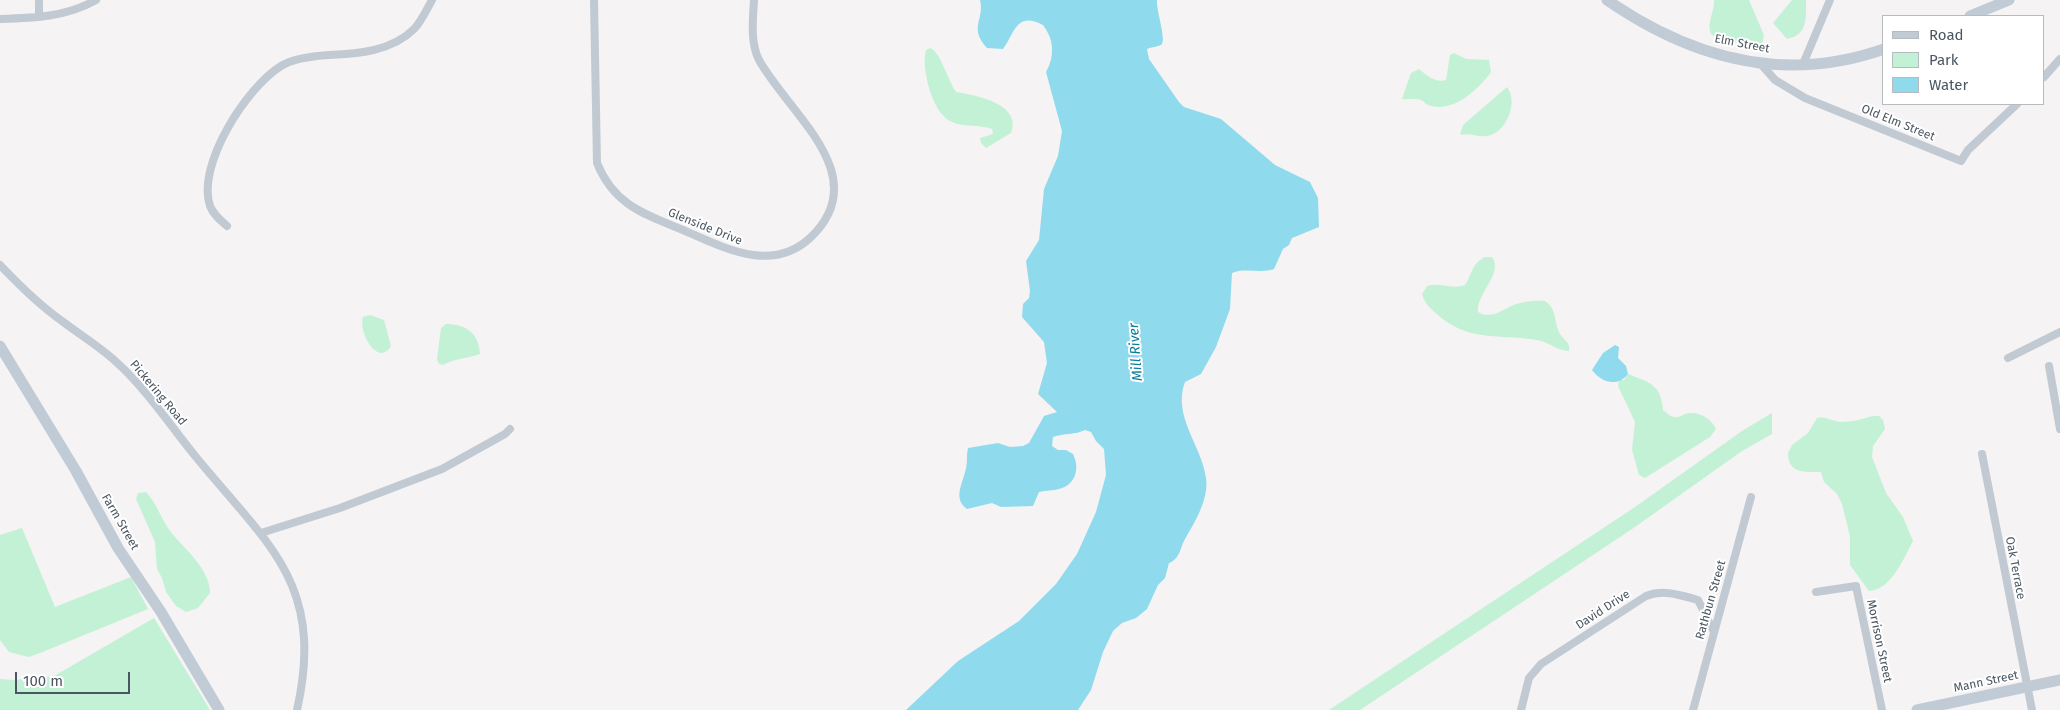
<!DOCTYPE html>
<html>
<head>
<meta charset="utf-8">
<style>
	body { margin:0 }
	#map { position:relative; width:2060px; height:710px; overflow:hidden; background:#f5f3f3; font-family:"Fira Sans",sans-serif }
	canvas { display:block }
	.legend { position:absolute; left:1882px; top:15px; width:162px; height:90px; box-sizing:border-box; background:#fff; border:1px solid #b7bbc0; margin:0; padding:6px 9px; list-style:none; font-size:15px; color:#4a5661 }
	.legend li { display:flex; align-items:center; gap:10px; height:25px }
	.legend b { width:25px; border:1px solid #b7bbc0 }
	.scale { position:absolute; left:15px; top:672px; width:115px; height:22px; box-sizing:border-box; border:2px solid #4a5661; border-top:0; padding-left:6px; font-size:15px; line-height:18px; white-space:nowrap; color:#4a5661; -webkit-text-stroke:4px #fff; paint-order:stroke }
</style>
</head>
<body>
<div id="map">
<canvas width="2060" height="710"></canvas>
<ul class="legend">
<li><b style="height:6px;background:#c1cbd6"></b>Road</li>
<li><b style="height:14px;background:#c3f1d5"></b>Park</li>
<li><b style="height:14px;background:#90daee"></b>Water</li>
</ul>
<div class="scale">100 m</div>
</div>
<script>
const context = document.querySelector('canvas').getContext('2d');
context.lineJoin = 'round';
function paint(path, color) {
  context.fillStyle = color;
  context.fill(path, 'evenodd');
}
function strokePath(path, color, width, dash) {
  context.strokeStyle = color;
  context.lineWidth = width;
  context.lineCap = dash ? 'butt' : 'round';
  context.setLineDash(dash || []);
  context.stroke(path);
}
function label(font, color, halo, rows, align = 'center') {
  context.font = font + ' "Fira Sans",sans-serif';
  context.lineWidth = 4;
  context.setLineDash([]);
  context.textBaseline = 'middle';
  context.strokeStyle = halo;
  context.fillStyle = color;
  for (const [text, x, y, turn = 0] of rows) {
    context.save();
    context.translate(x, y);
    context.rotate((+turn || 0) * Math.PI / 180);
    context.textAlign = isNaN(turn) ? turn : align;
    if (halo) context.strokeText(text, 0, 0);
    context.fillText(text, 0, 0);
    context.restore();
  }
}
paint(new Path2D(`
	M1714 0H1749L1764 35 1762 45 1724 41 1712 35C1705 26 1715 11 1714 0Z
	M1792 0H1806C1806 18 1808 35 1787 39L1773 23Z
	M930 48C941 52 948 81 956 92 975 95 1023 104 1011 133L986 148 981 143 980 138 993 134 992 129C979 124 963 128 950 121 932 112 921 68 926 50Z
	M1454 53 1466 59 1489 60 1491 72C1478 90 1452 114 1428 105 1425 104 1424 101 1421 100 1416 98 1407 100 1402 99L1411 73 1419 69C1427 76 1436 83 1446 80L1450 55Z
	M1507 87C1518 101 1508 129 1491 135 1481 139 1471 132 1460 135L1463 125Z
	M1485 257H1492C1504 273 1476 294 1478 312 1492 320 1503 309 1516 304 1526 301 1535 300 1545 301 1558 310 1553 321 1560 334 1564 341 1571 342 1569 351 1557 351 1549 342 1537 340 1500 334 1468 342 1438 315 1430 308 1425 304 1422 294L1427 286C1440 282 1452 290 1465 285 1473 273 1471 264 1485 257Z
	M370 315 384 320 391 346C378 368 358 332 363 317Z
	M446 324C466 324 479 333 480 354 467 359 455 358 443 365L439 364 437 359 441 328Z
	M1628 374C1650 383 1661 384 1663 410 1667 413 1671 418 1677 417 1681 417 1685 413 1689 413 1700 412 1712 419 1716 429L1710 437 1645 478 1639 475 1632 450 1635 422 1618 386 1619 380H1624Z
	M1772 413V434L1742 451 1635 527 1360 710H1329L1635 507 1742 431Z
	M1873 416H1879L1883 420 1885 429 1873 446 1872 457 1886 493 1903 517 1913 541C1904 558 1891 590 1869 591L1850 565V536L1842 504 1837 494 1824 482 1821 472C1805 472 1788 474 1788 453L1792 445 1808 433 1817 418C1825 416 1832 421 1841 422 1852 422 1862 419 1873 416Z
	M146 492C157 504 160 516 168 528 182 548 210 567 210 593L198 608 186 612 176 606 166 592 162 578 157 569 155 542 136 499 138 493Z
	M22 528 55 607 131 577 148 609 40 653 29 657 9 652 0 640V535Z
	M154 618 210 710H0V679L14 680 54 676Z`), '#c3f1d5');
paint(new Path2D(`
	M980 0H1157C1156 10 1166 38 1162 44 1159 47 1151 47 1147 49L1149 59 1179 102 1184 107 1221 119 1275 165 1310 182 1318 198 1319 227 1292 238 1289 245 1283 249 1274 269C1260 274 1245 267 1232 273L1230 309 1216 347 1201 374 1185 382C1172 416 1202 446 1206 478 1209 499 1195 522 1185 539 1180 548 1180 559 1169 563L1165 578 1158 585 1147 609 1136 618 1122 623 1113 631 1103 652 1091 690 1078 710H906L958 661 1019 621 1056 584 1077 554 1096 512 1106 475 1104 449 1096 441 1091 432 1085 430C1075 435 1064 433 1053 437L1052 446 1058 450H1066L1073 454C1080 468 1076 485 1059 489 1053 491 1046 490 1039 492L1033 506 1001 507 992 503 967 509C953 499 962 485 965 472 968 464 966 457 968 448L998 443 1010 447 1023 446 1029 443 1044 416 1057 412 1038 394 1047 363 1044 342 1022 317 1023 304 1029 298 1030 291 1026 261 1039 240 1044 189 1058 156 1062 131 1046 72C1055 56 1054 39 1043 25 1016 11 1015 33 1003 49L987 48C968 27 985 20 980 0Z
	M1615 345 1619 347 1618 358 1626 366 1628 374C1617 388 1601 382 1592 370L1603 353Z`), '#90daee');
strokePath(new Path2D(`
	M39 0V17
	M594 0 597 163C614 205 644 214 683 230 723 247 771 274 810 238 876 176 789 114 759 60 750 42 753 19 754 0
	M0 19C34 18 66 17 96 0
	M1760 63 1775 80 1805 98 1961 161 1968 150 2017 104
	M1803 64 1830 0
	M2044 77 2060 59
	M227 226C220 220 213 214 210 206 196 165 247 87 281 66 294 58 313 56 329 55 358 54 392 51 414 29 421 22 427 9 432 0
	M0 265C19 285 39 305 62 321 79 334 97 345 113 359 146 388 169 424 196 457 269 546 325 584 297 710
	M2008 358 2060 332
	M2049 366 2060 429
	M1982 454 2032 710
	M261 533 340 508 442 469 505 434 510 429
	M1816 592 1856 586 1882 710
	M1521 710 1529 678 1541 664 1646 596C1664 589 1680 595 1698 600L1714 632
	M1693 710 1751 497`), '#c1cad2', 8);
strokePath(new Path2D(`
	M1607 0C1691 58 1785 84 1884 49
	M1970 16 2009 0
	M0 346 76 471 118 548 161 612 219 710
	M1917 710 2060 680`), '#c1cbd6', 11);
label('12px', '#4a5661', '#fff', [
	["Elm Street",1742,44,11],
	["Old Elm Street",1898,123,22],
	["Glenside Drive",705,227,22],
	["Pickering Road",158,393,50],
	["Farm Street",120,522,60],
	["Oak Terrace",2015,568,79],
	["Rathbun Street",1711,600,-74],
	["David Drive",1603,610,-33],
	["Morrison Street",1879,641,78],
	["Mann Street",1986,682,-12]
]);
label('italic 14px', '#0c7c9b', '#fff', [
	["Mill River",1136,352,-94]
]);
</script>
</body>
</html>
